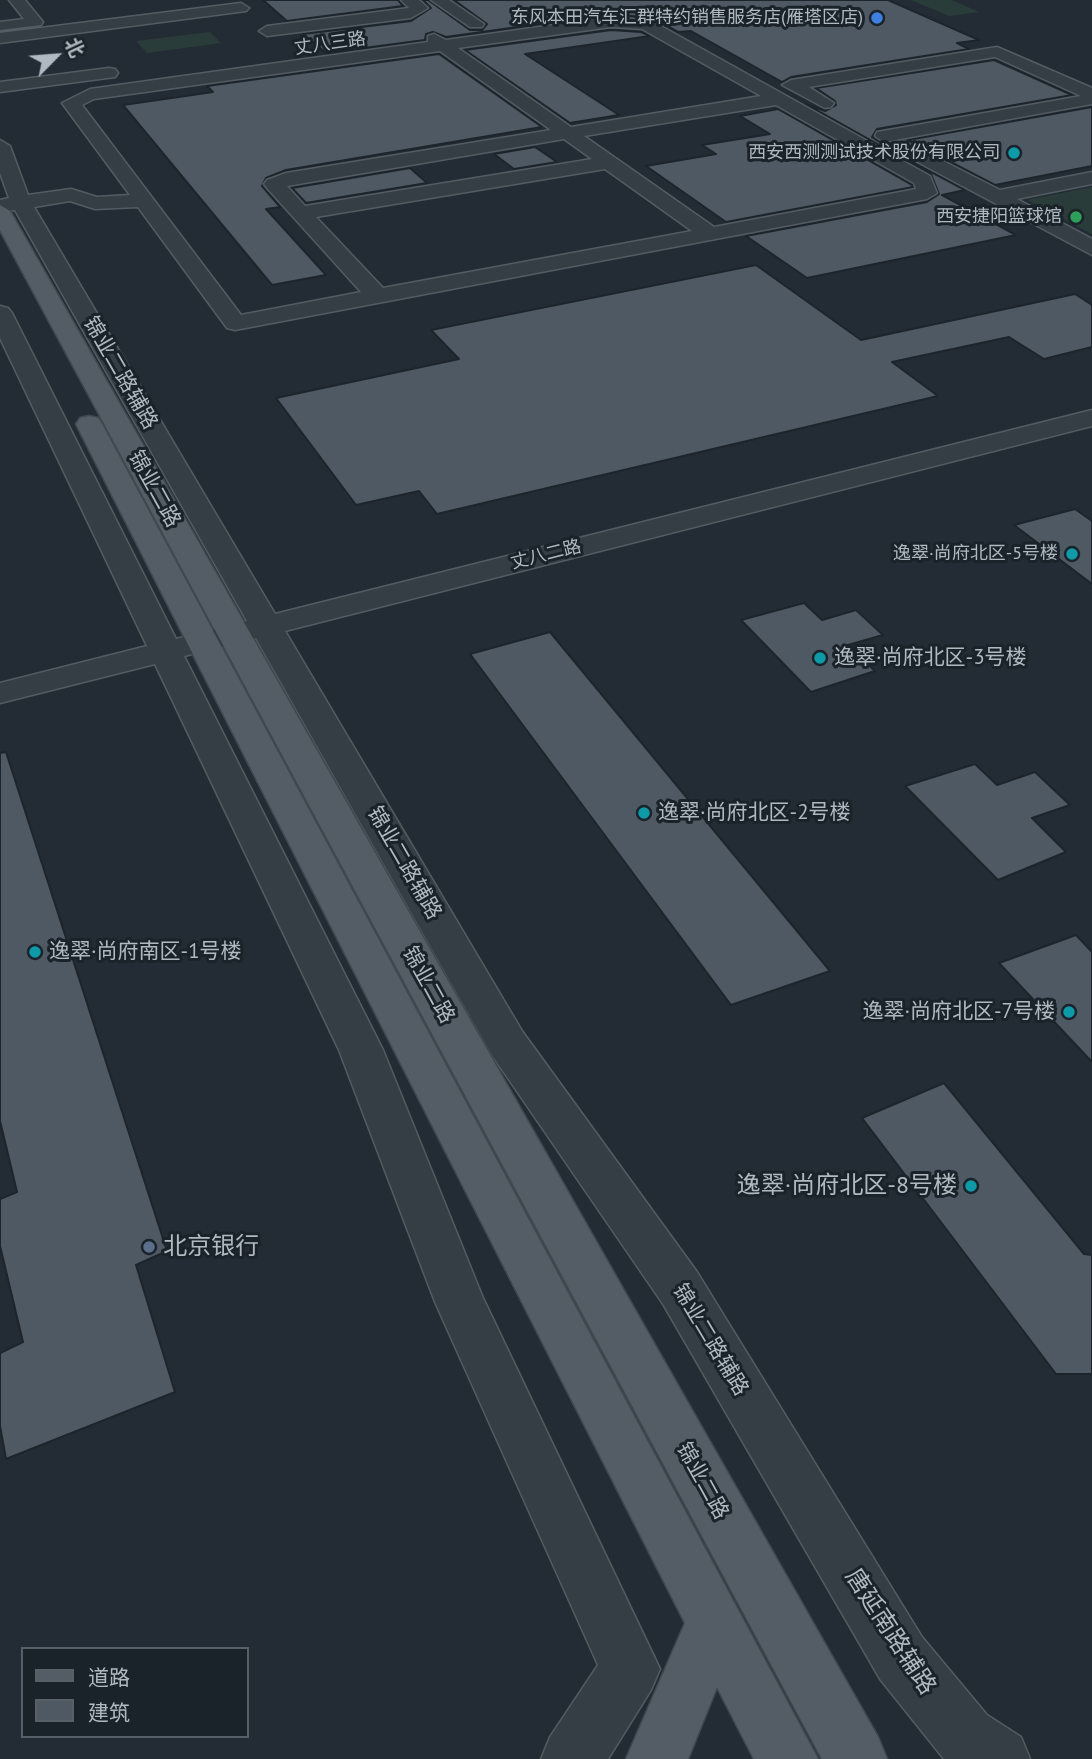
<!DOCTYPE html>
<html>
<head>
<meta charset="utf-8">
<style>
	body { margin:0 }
	#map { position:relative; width:1092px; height:1759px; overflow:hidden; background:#232c34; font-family:"PT Sans","Noto Sans SC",sans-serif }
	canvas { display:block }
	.legend { position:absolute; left:21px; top:1647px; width:228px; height:91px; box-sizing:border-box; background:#1b232a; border:2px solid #575f67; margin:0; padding:9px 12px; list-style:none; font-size:21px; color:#b0b9c2 }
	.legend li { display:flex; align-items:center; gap:14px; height:35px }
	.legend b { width:35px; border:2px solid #575f67 }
	.north { position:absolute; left:21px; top:21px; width:70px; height:70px; -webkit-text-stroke:5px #1b232a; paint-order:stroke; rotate:65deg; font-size:19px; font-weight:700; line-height:28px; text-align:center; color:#b0b9c2 }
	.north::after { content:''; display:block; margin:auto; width:24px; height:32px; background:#b0b9c2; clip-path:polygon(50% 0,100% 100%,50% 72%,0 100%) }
</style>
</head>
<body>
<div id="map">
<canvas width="1092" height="1759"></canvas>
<ul class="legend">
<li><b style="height:9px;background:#545d65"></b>道路</li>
<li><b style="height:19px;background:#4e5963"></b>建筑</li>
</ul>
<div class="north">北</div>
</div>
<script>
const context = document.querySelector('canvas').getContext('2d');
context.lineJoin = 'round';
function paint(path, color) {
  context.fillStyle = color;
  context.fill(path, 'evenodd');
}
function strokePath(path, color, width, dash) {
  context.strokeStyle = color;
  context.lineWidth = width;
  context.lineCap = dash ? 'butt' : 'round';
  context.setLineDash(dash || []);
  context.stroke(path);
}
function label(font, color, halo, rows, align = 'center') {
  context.font = font + ' "PT Sans","Noto Sans SC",sans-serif';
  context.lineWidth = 6;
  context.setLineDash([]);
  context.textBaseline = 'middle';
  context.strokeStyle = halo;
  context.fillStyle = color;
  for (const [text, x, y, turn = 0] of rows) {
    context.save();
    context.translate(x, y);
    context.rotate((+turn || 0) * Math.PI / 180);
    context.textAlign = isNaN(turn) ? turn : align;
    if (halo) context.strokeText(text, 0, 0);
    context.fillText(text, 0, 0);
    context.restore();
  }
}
paint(new Path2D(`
	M911 0H952L979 12 949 16Z
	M210 32 221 43 147 53 136 41Z
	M1092 187V234L1027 200Z`), '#2a3c3a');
const building = new Path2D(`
	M263 0H398L403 6 287 21Z
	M423 0H428L470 30H482L487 24 454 0H888L979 40 957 43 969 49 791 77 782 82 691 31 678 32 652 18 611 14 446 37 433 32 426 34 425 40 326 53 303 34 411 21 431 8Z
	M611 30 641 32 650 36 525 54 619 115 570 123 465 50Z
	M439 54 542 127 286 170 266 178 262 186 280 207 266 209 326 275 272 285 123 105 213 92 207 86Z
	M994 60 1072 95 877 129 872 137 883 144 891 143 890 148 894 152 965 190 942 195 1016 235 807 278 746 236 927 202 939 194 931 174 806 104 825 111 836 105 835 101 816 88Z
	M1092 107V166L995 185 908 140Z
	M778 109 912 185 913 187 726 222 646 166 716 154 702 145 770 134 740 116Z
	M535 147 557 162 514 169 494 154Z
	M410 168 427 183 306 203 292 188Z
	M756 265 861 340 1075 294 1092 305V347L1044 359 1009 337 892 362 938 396 437 514 419 491 356 505 276 398 459 359 431 330Z
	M1075 509 1092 521V584L1014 525Z
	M804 603 822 620 856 610 883 635 848 645 875 671 811 692 741 620Z
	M550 632 830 971 731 1005 470 654Z
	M6 752 167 1251 136 1265 175 1392 6 1459 0 1426V1353L23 1342 0 1246V1199L17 1192 0 1121V753Z
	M975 764 997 785 1035 772 1070 805 1032 818 1066 852 998 880 905 786Z
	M1076 935 1092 952V1062L999 963Z
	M944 1083 1084 1254 1092 1255V1374H1056L862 1118Z`);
paint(building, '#4e5963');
strokePath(building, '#1d252c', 2);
const minor = new Path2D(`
	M9 0H25L43 22 41 25 0 30V22L24 19Z
	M401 0H419L428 8 411 18 267 36 259 31 267 26 409 8Z
	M431 0H449L484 24 482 27H470Z
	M241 3 249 8 246 11 0 43V33Z
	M611 17 652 21 930 176 937 193 927 199 235 330 227 328 138 207 95 209 70 201 34 207 275 614 1092 410V426L285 631 522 1031 697 1272 922 1637 987 1715 1021 1737 1030 1759H944L880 1679 663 1304 492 1055 256 638 184 656 383 1050 483 1298 660 1669 651 1690 608 1759H541L550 1737 598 1665 435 1302 339 1050 155 664 0 703V683L147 646 0 338V306L8 308 12 313 176 639 247 621 15 210 0 212V200L9 198 0 173V140L10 146 28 195 71 189 97 197 130 195 62 103 90 89 428 42V36L434 34 446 40ZM611 27 642 29 761 96 571 127 458 48ZM440 51 551 130 286 173 267 180 264 184 267 188 361 292 241 315 82 105 94 99ZM776 105 914 183 916 189 714 227 584 136ZM564 139 592 159 305 206 287 186ZM605 169 692 231 383 288 316 217Z
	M997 47 1092 88V104L884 142 875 136 877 132 1081 96 995 57 809 87 834 103 831 107 825 108 782 85 791 80Z
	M109 68 115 69 118 73 115 77 0 92V82Z
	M902 140 1000 190 1092 172V184L1017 199 1092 239V255L895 150 892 146Z`);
const major = new Path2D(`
	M0 205 10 211 878 1737 887 1759H822L0 230Z
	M89 416 98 418 102 424 818 1759H754L717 1687 688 1759H626L685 1623 76 424 80 418Z`);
strokePath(minor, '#535c63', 3);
strokePath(major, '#3f474f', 3);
paint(minor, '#363e45');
paint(major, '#545d65');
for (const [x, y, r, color] of [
	[877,18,7,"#3f7fe0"],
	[1014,153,7,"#0f9aa8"],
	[1076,217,7,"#2e9e5b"],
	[1072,554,7,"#0f9aa8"],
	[820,658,7,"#0f9aa8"],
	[644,813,7,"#0f9aa8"],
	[35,952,7,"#0f9aa8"],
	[1069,1012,7,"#0f9aa8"],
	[971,1186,7,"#0f9aa8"],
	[149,1247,7,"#5c6f8a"]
]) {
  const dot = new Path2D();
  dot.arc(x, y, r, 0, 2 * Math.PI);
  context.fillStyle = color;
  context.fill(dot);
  strokePath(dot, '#1b232a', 2.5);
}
label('18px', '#b0b9c2', '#1b232a', [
	["东风本田汽车汇群特约销售服务店(雁塔区店)",863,18],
	["西安西测测试技术股份有限公司",1000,153],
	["西安捷阳篮球馆",1062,217],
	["逸翠·尚府北区-5号楼",1058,554]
], 'right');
label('18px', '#b0b9c2', '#1b232a', [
	["丈八三路",330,44,-8],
	["丈八二路",546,555,-14]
]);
label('21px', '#b0b9c2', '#1b232a', [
	["锦业二路辅路",120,373,60],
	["锦业二路",154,489,61],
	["锦业二路辅路",404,863,60],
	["锦业二路",428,985,61],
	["锦业二路辅路",710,1340,59],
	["锦业二路",702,1481,61]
]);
label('21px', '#b0b9c2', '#1b232a', [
	["逸翠·尚府北区-3号楼",834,658],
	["逸翠·尚府北区-2号楼",658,813],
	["逸翠·尚府南区-1号楼",49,952],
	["逸翠·尚府北区-7号楼",1055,1012,"right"]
], 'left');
label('24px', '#b0b9c2', '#1b232a', [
	["逸翠·尚府北区-8号楼",957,1186],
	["北京银行",163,1247,"left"]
], 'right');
label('24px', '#b0b9c2', '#1b232a', [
	["唐延南路辅路",890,1632,57]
]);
</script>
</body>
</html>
